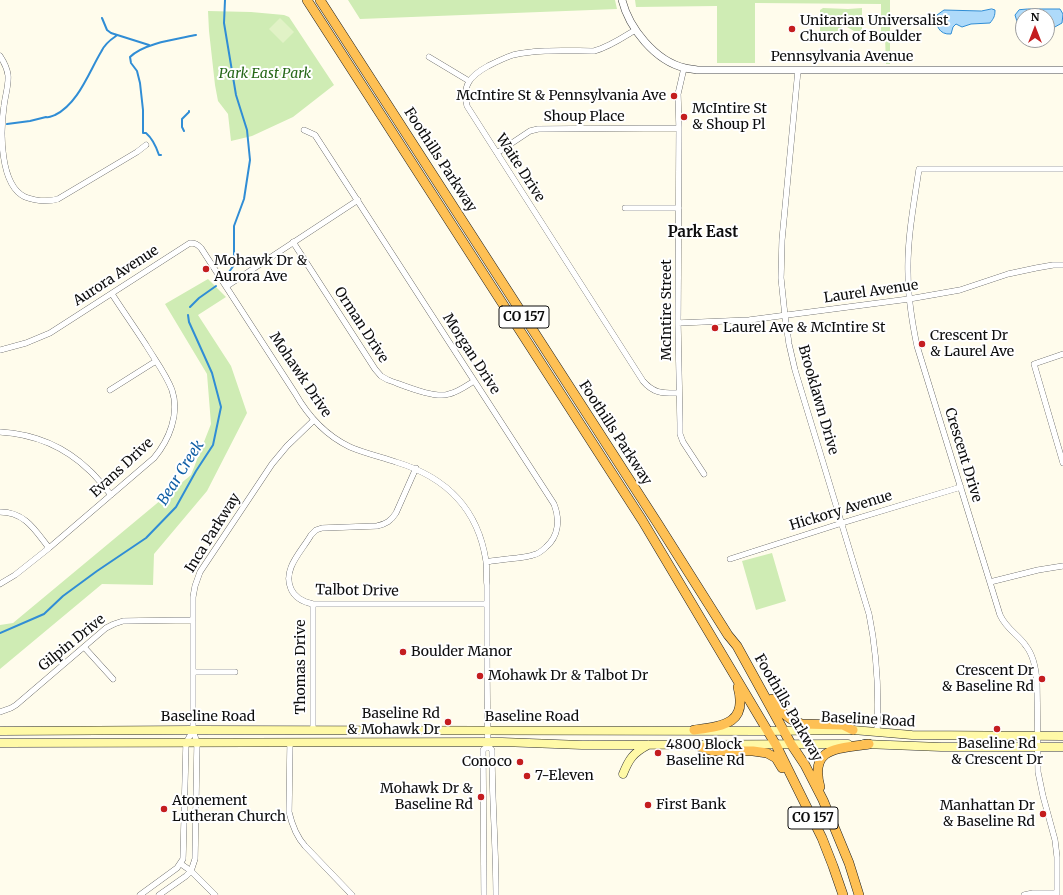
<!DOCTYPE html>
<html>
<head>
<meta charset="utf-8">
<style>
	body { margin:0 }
	#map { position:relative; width:1063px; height:895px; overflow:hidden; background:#fffcec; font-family:Merriweather,serif }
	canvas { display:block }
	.north { position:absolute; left:1015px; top:8px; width:40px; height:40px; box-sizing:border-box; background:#fff; border:1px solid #9e9e9e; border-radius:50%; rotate:0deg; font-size:11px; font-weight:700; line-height:16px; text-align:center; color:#0d0d0d }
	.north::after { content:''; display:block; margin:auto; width:14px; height:18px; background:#c41d1f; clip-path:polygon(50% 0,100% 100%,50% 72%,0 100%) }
</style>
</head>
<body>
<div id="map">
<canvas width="1063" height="895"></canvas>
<div class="north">N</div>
</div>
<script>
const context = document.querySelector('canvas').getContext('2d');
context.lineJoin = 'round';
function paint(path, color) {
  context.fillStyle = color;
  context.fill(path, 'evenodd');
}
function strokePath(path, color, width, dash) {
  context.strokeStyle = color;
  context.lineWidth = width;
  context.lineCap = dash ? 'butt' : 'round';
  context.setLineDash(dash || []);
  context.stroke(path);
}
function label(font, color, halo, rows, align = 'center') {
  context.font = font + ' Merriweather,serif';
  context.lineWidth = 4;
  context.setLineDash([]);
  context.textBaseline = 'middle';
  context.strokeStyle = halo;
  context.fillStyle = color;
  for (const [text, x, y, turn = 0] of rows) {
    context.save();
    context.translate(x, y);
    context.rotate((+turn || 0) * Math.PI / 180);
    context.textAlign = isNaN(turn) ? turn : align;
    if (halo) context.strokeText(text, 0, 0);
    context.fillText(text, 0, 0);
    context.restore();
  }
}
paint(new Path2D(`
	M348 0H615L617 9 360 19Z
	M635 0H890V64H886L885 37H881V4L755 3V63H717V6L636 7Z
	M823 8 848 9 862 8V31H854L847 27H843L835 34H823L820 31V10Z
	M208 11 251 12 284 15 289 17 334 85 293 117 252 136 231 141 228 114 218 101 215 85 209 31Z
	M208 279 226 297 198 315 231 366 247 413 207 491 154 554 153 585 102 584 0 669V625L13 623 191 475 211 424 207 374 165 304Z
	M772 553 786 601 756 610 742 561Z`), '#cfecb4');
paint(new Path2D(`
	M280 18 294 32 283 43 269 29Z`), '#e1f2c6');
const water = new Path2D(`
	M992 9 995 10C995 16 994 18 990 23L971 24 962 27 956 24 953 27 951 34C939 35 935 25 937 15L944 10 981 11Z
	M1028 9H1060L1063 14 1062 23 1053 28 1047 30V16H1023V31L1019 28 1015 15 1019 10Z`);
paint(water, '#aedafa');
strokePath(water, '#308dd5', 1);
strokePath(new Path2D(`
	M225 0 224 23 236 95 247 130 250 160 244 199 234 226V265L229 272
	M102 18 107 30 111 33 149 45
	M7 124 30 121 46 117C50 118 52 116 55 115 78 104 89 72 101 52 104 45 110 40 116 36
	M184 131 182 127V119L189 112V111
	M161 155H159C156 146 153 139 146 133H143V110L140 83 137 71 131 63 130 57C144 43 177 39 196 35
	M190 307 199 298 216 286
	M0 633 44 614 63 596 97 571 146 538 176 507 196 471 213 445 221 407 212 373 189 322 188 315`), '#308dd5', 2);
const minor = new Path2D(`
	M635 30C622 38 609 47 594 51 569 51 537 49 513 55 504 58 496 62 488 66 470 76 462 85 467 106L497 153 643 381C654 394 663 393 679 393
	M0 56C4 62 7 68 8 75 9 85 5 96 4 106 0 133 0 185 25 197 36 201 48 202 58 199L137 152 146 145
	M429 57 469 81
	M684 68 678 94 679 128 678 323 680 423V434L683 442 704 474
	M798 70 782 240 781 278 785 316 789 344 795 370 869 614C877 653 879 692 877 732
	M304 130 315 135 554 504C560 519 559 536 546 547 542 551 538 554 533 555 528 557 522 557 517 558 507 559 496 560 486 562
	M497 153 530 131 538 129 679 128
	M625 208H679
	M293 242 375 369 381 376 388 380C403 385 434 399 449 394 458 392 466 386 474 381
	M227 286 358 200
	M678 323 749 320 909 299 960 290 1008 274 1036 268 1053 265H1063
	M0 350 26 343 50 333 190 243C195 243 197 244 201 248L295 393C308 416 325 435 350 447 364 453 381 457 396 462 446 477 478 509 486 561 487 569 486 577 487 585 487 600 487 616 487 631 487 669 487 707 488 746L492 750V753C492 800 496 847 496 895
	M1063 354 1034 364 1063 463
	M110 390 156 361
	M0 432C34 434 64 446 89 470 97 477 104 487 111 495
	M416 468 396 513C391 521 386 524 377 526L322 528 316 530 311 535C302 551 282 569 291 589 295 598 303 602 313 604H487
	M0 512C25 512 35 530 49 548
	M730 559 842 523 961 487
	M990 582 1038 570 1063 566
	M0 584 15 575 49 548 154 458C169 440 180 414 172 390 166 374 155 360 146 345 135 328 123 311 112 294
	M84 647 113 679
	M193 672H235
	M0 712 11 708 16 705 106 628 114 624 123 621 193 620
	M313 730V604
	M290 743 289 812C292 825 296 836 305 846L352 895
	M181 864 191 871 215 895
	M140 895 177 868 183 859 186 743 193 730
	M159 895 186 876 191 871 195 859 197 743 193 730V597L195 586 200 572 272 464 287 446 314 420
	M484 895 483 750 488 746
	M1024 895 1033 893H1057
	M1057 895V857L1055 840 1043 796 1038 772 1037 682C1036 669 1034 656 1026 646 1018 634 1007 630 1000 615L917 346C912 322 908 298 908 273 907 239 914 203 919 169H1063`);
const tertiary = new Path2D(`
	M622 0C629 28 655 61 685 68 689 69 693 69 697 70H1063`);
const secondary = new Path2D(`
	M0 731 193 730 768 731 853 730 912 735 1063 736
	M0 743 502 742 582 745 848 744
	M864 744 941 747H1063
	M623 774C629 759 633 753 648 745`);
const trunk = new Path2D(`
	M307 0 642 520 776 745 822 838 833 866 843 895
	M320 0 658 524 728 635 737 646 791 744 805 765 823 800 849 863 859 895
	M772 699C779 710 788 720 802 724L843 725 853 730
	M694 730C723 726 748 724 738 687
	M698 746 713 751H753L767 753 776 758 782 768
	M820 787C809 746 839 749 869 744`);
strokePath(minor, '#404040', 6);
strokePath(tertiary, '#404040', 8);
strokePath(secondary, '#2f2f2f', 9);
strokePath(trunk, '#1e1e1e', 10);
strokePath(minor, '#fff', 5.5);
strokePath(tertiary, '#fff', 7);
strokePath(secondary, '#fff9a7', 8);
strokePath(trunk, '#fec054', 9);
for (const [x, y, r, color] of [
	[792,29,4,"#c41d1f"],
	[674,96,4,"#c41d1f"],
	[684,117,4,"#c41d1f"],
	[206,269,4,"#c41d1f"],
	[715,328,4,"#c41d1f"],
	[922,344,4,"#c41d1f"],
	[403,652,4,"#c41d1f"],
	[480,676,4,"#c41d1f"],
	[1042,679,4,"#c41d1f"],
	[448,722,4,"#c41d1f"],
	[997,729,4,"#c41d1f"],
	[658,753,4,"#c41d1f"],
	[520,762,4,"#c41d1f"],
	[527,776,4,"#c41d1f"],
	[481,797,4,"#c41d1f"],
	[648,805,4,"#c41d1f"],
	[164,809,4,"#c41d1f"],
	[1043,814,4,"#c41d1f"]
]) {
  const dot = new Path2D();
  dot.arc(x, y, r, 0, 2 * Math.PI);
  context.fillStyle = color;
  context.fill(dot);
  strokePath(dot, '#fff', 1.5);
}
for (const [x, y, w] of [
	[524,317,50],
	[813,818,50]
]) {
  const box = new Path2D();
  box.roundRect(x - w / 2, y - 11, w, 22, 3);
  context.fillStyle = '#fff';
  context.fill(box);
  strokePath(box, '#0d0d0d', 1);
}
label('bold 13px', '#0d0d0d', null, [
	["CO 157",524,317],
	["CO 157",813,818]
]);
label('14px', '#0d0d0d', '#fff', [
	["Unitarian Universalist",800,21],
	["Church of Boulder",800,37],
	["McIntire St & Pennsylvania Ave",666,96,"right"],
	["McIntire St",692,109],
	["& Shoup Pl",692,125],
	["Mohawk Dr &",214,261],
	["Aurora Ave",214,277],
	["Laurel Ave & McIntire St",723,328],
	["Crescent Dr",930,336],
	["& Laurel Ave",930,352],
	["Boulder Manor",411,652],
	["Crescent Dr",1034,671,"right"],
	["& Baseline Rd",1034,687,"right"],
	["Mohawk Dr & Talbot Dr",488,676],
	["Baseline Rd",440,714,"right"],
	["& Mohawk Dr",440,730,"right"],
	["Baseline Rd",997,744,"center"],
	["& Crescent Dr",997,760,"center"],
	["4800 Block",666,745],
	["Baseline Rd",666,761],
	["Conoco",512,762,"right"],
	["7-Eleven",535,776],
	["Mohawk Dr &",473,789,"right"],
	["Baseline Rd",473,805,"right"],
	["Atonement",172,801],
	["Lutheran Church",172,817],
	["First Bank",656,805],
	["Manhattan Dr",1035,806,"right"],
	["& Baseline Rd",1035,822,"right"]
], 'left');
label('14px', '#0d0d0d', '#fff', [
	["Pennsylvania Avenue",842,57],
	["Shoup Place",584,117],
	["Foothills Parkway",440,160,57],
	["Waite Drive",520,168,57],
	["Aurora Avenue",116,276,-33],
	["Laurel Avenue",871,292,-8],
	["McIntire Street",667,310,-90],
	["Orman Drive",361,325,57],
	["Morgan Drive",471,354,57],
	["Mohawk Drive",300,375,56],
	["Brooklawn Drive",818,400,74],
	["Foothills Parkway",615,433,57],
	["Crescent Drive",963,455,73],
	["Evans Drive",122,468,-43],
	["Hickory Avenue",841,511,-17],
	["Inca Parkway",213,533,-58],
	["Talbot Drive",357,591,1],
	["Gilpin Drive",72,643,-39],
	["Thomas Drive",301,667,-90],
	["Foothills Parkway",788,708,60],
	["Baseline Road",208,717],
	["Baseline Road",532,717],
	["Baseline Road",868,720,3]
]);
label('italic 14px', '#276819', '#fff', [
	["Park East Park",265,74]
]);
label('bold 15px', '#0d0d0d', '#fff', [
	["Park East",703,233]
]);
label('italic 15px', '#0f5ea5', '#fff', [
	["Bear Creek",181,473,-58]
]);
</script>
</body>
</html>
